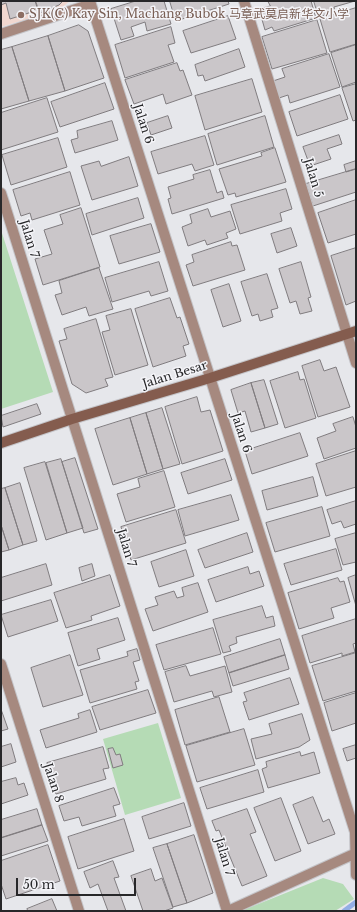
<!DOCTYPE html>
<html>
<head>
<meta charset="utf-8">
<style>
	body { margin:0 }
	#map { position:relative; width:357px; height:912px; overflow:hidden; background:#e6e7eb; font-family:"Libre Baskerville",serif }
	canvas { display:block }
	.frame { position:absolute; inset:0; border:2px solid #272729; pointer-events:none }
	.scale { position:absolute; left:16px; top:878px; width:120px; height:18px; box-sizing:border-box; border:2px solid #272729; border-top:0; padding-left:5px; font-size:12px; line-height:14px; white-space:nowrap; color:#272729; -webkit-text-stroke:3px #f4f4f8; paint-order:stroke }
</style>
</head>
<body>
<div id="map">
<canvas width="357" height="912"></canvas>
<div class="frame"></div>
<div class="scale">50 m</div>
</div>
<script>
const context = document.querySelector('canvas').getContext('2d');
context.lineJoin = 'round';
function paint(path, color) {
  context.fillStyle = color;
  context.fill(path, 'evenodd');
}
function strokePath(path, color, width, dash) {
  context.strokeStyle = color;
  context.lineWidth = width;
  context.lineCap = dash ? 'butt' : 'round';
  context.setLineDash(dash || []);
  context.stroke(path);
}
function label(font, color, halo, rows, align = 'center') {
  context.font = font + ' "Libre Baskerville","Noto Sans SC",serif';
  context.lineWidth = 3;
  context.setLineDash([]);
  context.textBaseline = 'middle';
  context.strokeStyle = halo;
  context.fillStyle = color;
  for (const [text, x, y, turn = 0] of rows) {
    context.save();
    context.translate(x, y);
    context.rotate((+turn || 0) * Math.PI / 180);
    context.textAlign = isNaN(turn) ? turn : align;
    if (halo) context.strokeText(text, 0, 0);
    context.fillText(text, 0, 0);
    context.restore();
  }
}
paint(new Path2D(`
	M1 1H70L60 9 1 27Z`), '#f0d7cf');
paint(new Path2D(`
	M1 230 53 392 1 409Z
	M158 723 181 798 125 815 103 739Z
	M323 878 343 884 354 899 335 911H241Z`), '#b5dbb5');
strokePath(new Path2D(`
	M344 911 356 902`), '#93aee5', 5);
const building = new Path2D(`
	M1 1H35L38 10 10 19 6 3 1 5Z
	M36 1H63L59 5 40 13Z
	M136 1H164L171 24 147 31 145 22 131 27 134 36 121 40 111 9Z
	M170 1H228L229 4 176 21Z
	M268 1H311L316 18 274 31 272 27 265 30 259 9 270 6Z
	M314 1H355L334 7 335 12 319 17Z
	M356 8V44L330 52 320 19Z
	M228 16 236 39 191 53 183 31Z
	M317 20 327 53 272 69 262 37Z
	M79 25 88 31 104 78 65 91 48 36Z
	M171 27 175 43 168 45 174 62 125 78 115 45Z
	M48 36 65 91 29 101 12 47Z
	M356 45V82L342 87 331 53Z
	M12 47 29 101 1 109V50Z
	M239 49 245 67 205 81 203 75 198 76 195 65Z
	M329 54 340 87 290 103 288 95 279 98 273 81 285 77 282 69Z
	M177 63 180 71 183 70 192 95 166 104 163 94 134 104 125 80Z
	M252 79 262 112 205 130 195 96Z
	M105 83 114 109 60 127 51 102Z
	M356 84V120L353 121 342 88Z
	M340 95 348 119 297 136 289 112Z
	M47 98 58 132 1 150V113Z
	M168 116 172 128 151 135 147 123Z
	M265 116 274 147 217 165 208 134Z
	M112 121 118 140 75 153 71 140 78 138 77 131Z
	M339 135 342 144 327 149 331 159 310 166 303 147Z
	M205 136 214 165 195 171 192 164 158 174 151 152Z
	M58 138 67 167 11 185 2 155Z
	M275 148 286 182 236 197 235 193 228 195 219 169 262 156 261 153Z
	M129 157 138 186 92 200 81 166 99 161 101 166Z
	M356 161V169L346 172 344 165Z
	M356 169V192L313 206 306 184Z
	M210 170 217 193 222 191 224 198 172 214 168 199 171 198 168 187 194 179 193 175Z
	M70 172 80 205 32 220 30 213 21 216 13 190Z
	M286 189 292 209 280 213 282 221 240 234 231 205Z
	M138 198 144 218 92 235 86 214Z
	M356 200V234L328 243 318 213Z
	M81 208 100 267 43 285 35 259 52 254 44 230 63 224 60 215Z
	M208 209 211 217 230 211 236 229 226 233 228 238 207 245 205 240 188 246 182 227 192 223 190 215Z
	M151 224 160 252 119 264 110 236Z
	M291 228 297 246 277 253 271 234Z
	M231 242 232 246 237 245 245 270 193 286 186 265 194 262 192 255Z
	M356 248V301L346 305 331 256Z
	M159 262 168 291 151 296 149 291 112 302 105 278Z
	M301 262 311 297 308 298 312 311 300 314 296 301 290 303 279 269Z
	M99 268 113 309 89 316 86 307 62 315 55 295 62 293 59 281Z
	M267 274 278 308 271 310 273 317 260 321 258 314 252 316 241 282Z
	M229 284 241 321 223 327 211 290Z
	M170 298 177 318 180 317 189 344 183 346 186 356 153 367 135 309Z
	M131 309 148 365 115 375 102 332 110 330 106 316Z
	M96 319 113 377 105 379 108 386 86 393 72 384 59 341 67 339 64 329Z
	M320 360 324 371 336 367 350 407 318 417 302 366Z
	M298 372 300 380 304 379 316 418 285 428 270 381Z
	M264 380 278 424 265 428 251 383Z
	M251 383 265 428 251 432 245 411 238 413 231 390Z
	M197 397 201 412 210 410 223 451 182 464 165 407Z
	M37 404 41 414 3 427 1 416Z
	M162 408 180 464 163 469 146 413Z
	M146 413 163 469 147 474 130 418Z
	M353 417 356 427V448L324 459 317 438 336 431 333 424Z
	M130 418 147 474 113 485 95 429Z
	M300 433 308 456 252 474 245 451Z
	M356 451V487L326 496 316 464Z
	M75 458 98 529 84 533 62 462Z
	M61 459 83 528 67 533 46 463Z
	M225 459 232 480 188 494 181 473Z
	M45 462 67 533 46 540 24 468Z
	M164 471 175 507 126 522 117 494 140 487 138 479Z
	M313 477 318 496 267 510 262 491Z
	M20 483 37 541 23 545 5 488Z
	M5 488 23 545 9 550 1 525V489Z
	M231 495 239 520 185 536 178 510Z
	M356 501V524L344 528 341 521 332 524 327 510Z
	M322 507 330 536 275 552 266 523Z
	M176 510 186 543 131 560 121 527Z
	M1 525 9 550 1 552Z
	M247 533 253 552 205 568 198 550Z
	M356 533V562L343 565 335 539Z
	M336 549 342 570 291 585 284 564Z
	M186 550 194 576 159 587 151 562Z
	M46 564 52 585 1 601V578Z
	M92 564 95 576 82 581 79 568Z
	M248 567 250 574 259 571 264 586 216 602 208 580Z
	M110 575 120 606 91 616 92 620 66 628 54 593Z
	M356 575V606L348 578Z
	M338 578 340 582 344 581 350 602 331 608 334 618 299 629 288 593Z
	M198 583 208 612 153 631 145 609 158 605 155 597 174 591 177 598 184 596 182 588Z
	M51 600 58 621 8 637 1 615Z
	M262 606 266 618 273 616 275 626 236 637 237 643 229 646 231 651 223 653 213 620Z
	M118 618 125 640 97 649 100 659 78 666 68 633Z
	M356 619V643L353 644 355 652 342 656V653L310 663 302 636Z
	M213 628 221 654 164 670 156 645Z
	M280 639 285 655 229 673 224 657Z
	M137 649 140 660 133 662 139 681 135 682 137 689 90 703 80 670 128 656 127 652Z
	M356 653V691L323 701 312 666Z
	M70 655 83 695 43 707 31 668Z
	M285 655 289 669 233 686 229 673Z
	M186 666 190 676 225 666 232 692 214 697 212 691 174 702 165 672Z
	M290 678 299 704 249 720 243 702 247 701 244 693Z
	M148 690 156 713 100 730 92 707Z
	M356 693V723L332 731 324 703Z
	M219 697 230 732 185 745 175 710Z
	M90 710 97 732 46 748 40 730 79 718 78 714Z
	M2 712 8 729 1 731V713Z
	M302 714 310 740 299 747 256 759 251 739 272 734 269 724Z
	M244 729 255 765 197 782 186 746Z
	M11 744 16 762 1 767V747Z
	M356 745V758L347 761 343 749Z
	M103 747 109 768 103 769 106 779 56 794 47 763Z
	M113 748 116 755 120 754 123 765 113 768 108 749Z
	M300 752 301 756 314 752 320 773 268 788 262 769 267 767 266 762Z
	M258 770 264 792 207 809 200 788Z
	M16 778 18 785 24 783 28 795 1 804V782Z
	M114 788 120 804 113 806 116 816 82 826 79 817 64 821 59 806Z
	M313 797 323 822 329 819 335 834 308 844 293 805Z
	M281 798 301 851 275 861 254 808Z
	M184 803 191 826 149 839 142 817Z
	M37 809 42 825 1 838V820Z
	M247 809 256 832 250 834 267 876 242 886 219 830 216 831 212 821Z
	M124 819 134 851 78 869 68 837Z
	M42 825 48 841 1 856V838Z
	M194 835 213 893 187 903 167 844Z
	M167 844 187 903 173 907 153 848Z
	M48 845 60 881 6 899 1 884V861Z
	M113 861 119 877 114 878 126 911H108L98 884 90 888 84 872Z
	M151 869 155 881 162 878 173 908 164 911H143L131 876Z
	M52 899 57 911H28L27 909Z`);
paint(building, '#cac6c9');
strokePath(building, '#807c7f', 1);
const minor = new Path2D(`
	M90 1 355 832 356 875
	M244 1 356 363
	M1 34 91 4
	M1 193 227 911
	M1 664 79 911
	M228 911 356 853`);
const secondary = new Path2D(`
	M1 443 72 419 210 378 356 331`);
strokePath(minor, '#c4c4c8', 12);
strokePath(secondary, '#c4c4c8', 12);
strokePath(minor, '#a6897f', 10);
strokePath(secondary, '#845c4e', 10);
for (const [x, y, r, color] of [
	[21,15,4,"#8d6e63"]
]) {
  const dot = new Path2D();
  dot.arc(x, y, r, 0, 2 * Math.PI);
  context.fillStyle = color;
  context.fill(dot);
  strokePath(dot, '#f4f4f8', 1.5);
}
label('12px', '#785e54', '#f4f4f8', [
	["SJK(C) Kay Sin, Machang Bubok 马章武莫启新华文小学",29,15]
], 'left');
label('12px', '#272729', '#f4f4f8', [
	["Jalan 6",143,124,72],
	["Jalan 5",313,178,73],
	["Jalan 7",29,239,73],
	["Jalan Besar",175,375,-17],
	["Jalan 6",241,433,72],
	["Jalan 7",126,548,73],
	["Jalan 8",53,783,72],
	["Jalan 7",224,857,73]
]);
</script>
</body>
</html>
